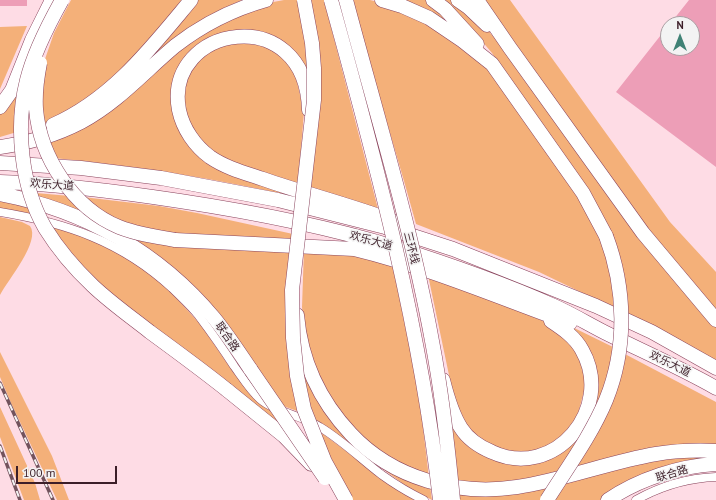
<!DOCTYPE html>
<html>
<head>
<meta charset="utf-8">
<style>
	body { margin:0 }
	#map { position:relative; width:716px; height:500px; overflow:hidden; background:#fedce5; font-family:"PT Sans",sans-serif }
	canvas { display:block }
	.north { position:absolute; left:660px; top:16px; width:40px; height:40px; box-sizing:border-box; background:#f3f3f3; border:1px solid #aa9ea2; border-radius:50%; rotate:0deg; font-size:11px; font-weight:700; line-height:16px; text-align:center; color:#3c1e28 }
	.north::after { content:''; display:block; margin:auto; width:14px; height:18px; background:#3f8275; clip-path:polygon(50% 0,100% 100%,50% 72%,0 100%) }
	.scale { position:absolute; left:16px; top:466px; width:101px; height:18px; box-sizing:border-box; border:2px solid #3c1e28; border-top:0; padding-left:5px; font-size:12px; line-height:14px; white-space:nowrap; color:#3c1e28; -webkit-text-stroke:3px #f3f3f3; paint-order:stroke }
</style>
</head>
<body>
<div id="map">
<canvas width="716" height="500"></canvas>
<div class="north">N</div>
<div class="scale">100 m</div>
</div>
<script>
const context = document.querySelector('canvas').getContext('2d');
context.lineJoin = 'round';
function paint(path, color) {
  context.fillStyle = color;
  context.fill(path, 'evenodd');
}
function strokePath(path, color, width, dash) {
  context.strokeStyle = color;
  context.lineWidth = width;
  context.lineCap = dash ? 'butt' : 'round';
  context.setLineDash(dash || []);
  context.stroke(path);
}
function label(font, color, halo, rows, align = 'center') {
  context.font = font + ' "PT Sans","Noto Sans SC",sans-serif';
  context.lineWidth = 3;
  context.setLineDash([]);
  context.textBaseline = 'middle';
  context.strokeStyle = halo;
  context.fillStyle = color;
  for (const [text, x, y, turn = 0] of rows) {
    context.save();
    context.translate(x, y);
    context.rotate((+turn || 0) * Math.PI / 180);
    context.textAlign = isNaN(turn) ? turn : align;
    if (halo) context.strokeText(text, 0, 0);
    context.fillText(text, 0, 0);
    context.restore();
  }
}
paint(new Path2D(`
	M71 0H186C144 47 103 100 43 124L40 98 44 62 54 33Z
	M196 0H242C207 14 179 37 149 59Z
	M284 0H300L310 80 265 33 241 31 180 70 189 143 297 197C217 179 136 166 54 158L47 140 192 37 268 3Z
	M309 0H324L378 209 310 189Z
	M351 0H370L382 3 419 18 478 58 497 80 586 208 608 258 616 309 539 272 416 224 404 181Z
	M394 0H427L464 35Z
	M441 0H452L478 20 506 50 716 326V364L626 313 622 270 532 110 492 53 475 33Z
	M481 0H510L670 222 716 272V312L626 201Z
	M27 26 0 89V27Z
	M224 42 270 46 294 69 304 112 298 186 239 167 203 146 186 122 182 91 197 60Z
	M21 80 17 132 0 137V113Z
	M36 193 70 196 109 225 292 248 300 412 283 406 185 281 38 199Z
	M83 197 159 206 197 213 293 234 292 241 158 233 111 218Z
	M0 198 31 206 35 215 0 208Z
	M0 217 22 222 30 226C41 241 8 280 0 295Z
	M50 226 71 232 99 243 140 266 169 290 201 325 233 372 256 400 275 412 292 436 88 276Z
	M304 249 342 253 392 263 412 358 422 419 429 478 394 463 353 430 318 382 304 328 302 307Z
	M428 275 539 319 551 325 578 352 586 384 576 421 555 444 525 454 491 447 468 428 454 399Z
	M564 323 615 348 599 403 558 474 519 484 457 483 449 415 471 445 551 457 595 393Z
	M0 352 52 456 69 500H57L11 403 0 377Z
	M298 353 336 422 430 486 432 500 406 486 311 416Z
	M623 353 716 402V447L570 471Z
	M0 407 35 483 40 500H24L0 437Z
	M315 428C348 452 380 477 414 500H351Z
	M716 455V461L606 496 600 500H552L566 479 638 462Z
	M554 481 542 500H459L458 490Z`), '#f4b079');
paint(new Path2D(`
	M0 0H27V6H0Z
	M689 0H716V167L616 92 668 26V48H692V24H670Z`), '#ed9eb7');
const street = new Path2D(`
	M0 212C66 223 121 241 172 288 181 297 191 306 199 316 211 332 223 349 234 366 242 377 250 390 260 399 273 411 303 416 320 427 343 441 361 459 382 475 396 485 409 493 424 500
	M636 500C661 486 687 478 716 477`);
const highway = new Path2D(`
	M382 0 402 6 429 18 463 41 492 64 583 193 606 236
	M433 0 445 9 477 44
	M458 0 468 7 487 25
	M477 0 510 48 643 233 716 320
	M0 107 12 90 32 40 52 0
	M309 110C306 0 163 25 179 110 183 129 195 146 210 157 226 168 245 173 263 179 306 194 350 205 393 221
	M53 125C112 99 151 48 191 0
	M0 147C28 143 56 135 81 122 117 103 144 72 175 46 202 25 234 9 266 0
	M0 163 81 168 161 178 278 200 385 227 453 249 596 306 652 332 716 368
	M0 182C61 184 121 192 180 201 252 212 325 226 394 247 448 264 502 283 554 306 572 314 590 325 608 334 644 352 681 368 716 388
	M0 194C84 210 159 252 214 318 227 334 239 352 251 370
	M175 240 354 249C428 267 498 297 570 323
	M297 315C301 361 320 401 351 434 393 479 458 496 517 487 564 480 609 462 656 454 675 451 696 450 716 451
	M443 380C447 396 452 414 461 428 468 439 480 447 492 452 555 481 615 408 582 350 575 337 563 329 551 321
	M227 390 284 436 311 464
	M608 500C639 479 679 466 716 464`);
strokePath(street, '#8a445d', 9);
strokePath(highway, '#8a445d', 15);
strokePath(street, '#fff', 8);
strokePath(highway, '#fff', 14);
const rail = new Path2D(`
	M0 383 53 500
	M0 446 20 500`);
strokePath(rail, '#72535d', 3.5);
strokePath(rail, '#f3f3f3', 2, [6]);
const highwayBridge = new Path2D(`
	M62 0C48 25 34 52 27 80 15 127 21 186 45 228 58 249 75 269 93 286 111 303 131 317 150 332 176 351 202 370 227 390
	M304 0 312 43 314 68V100L292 290 293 338 297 376 304 409 325 462 346 500
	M331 0C377 165 421 330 440 500
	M346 0C376 113 411 226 432 341 442 393 448 447 453 500
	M40 63C37 78 35 93 36 109 40 157 73 208 119 227 137 234 156 237 175 240
	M251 370 325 478
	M547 500C567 468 591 436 606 400 627 348 626 289 606 236`);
strokePath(highwayBridge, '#8a445d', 15, []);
strokePath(highwayBridge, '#fff', 14);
label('11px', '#3c1e28', '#f3f3f3', [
	["欢乐大道",52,185,4],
	["欢乐大道",371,241,15],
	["三环线",411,248,76],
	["联合路",227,337,55],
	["欢乐大道",670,364,26],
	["联合路",672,474,-17]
]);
</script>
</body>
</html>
